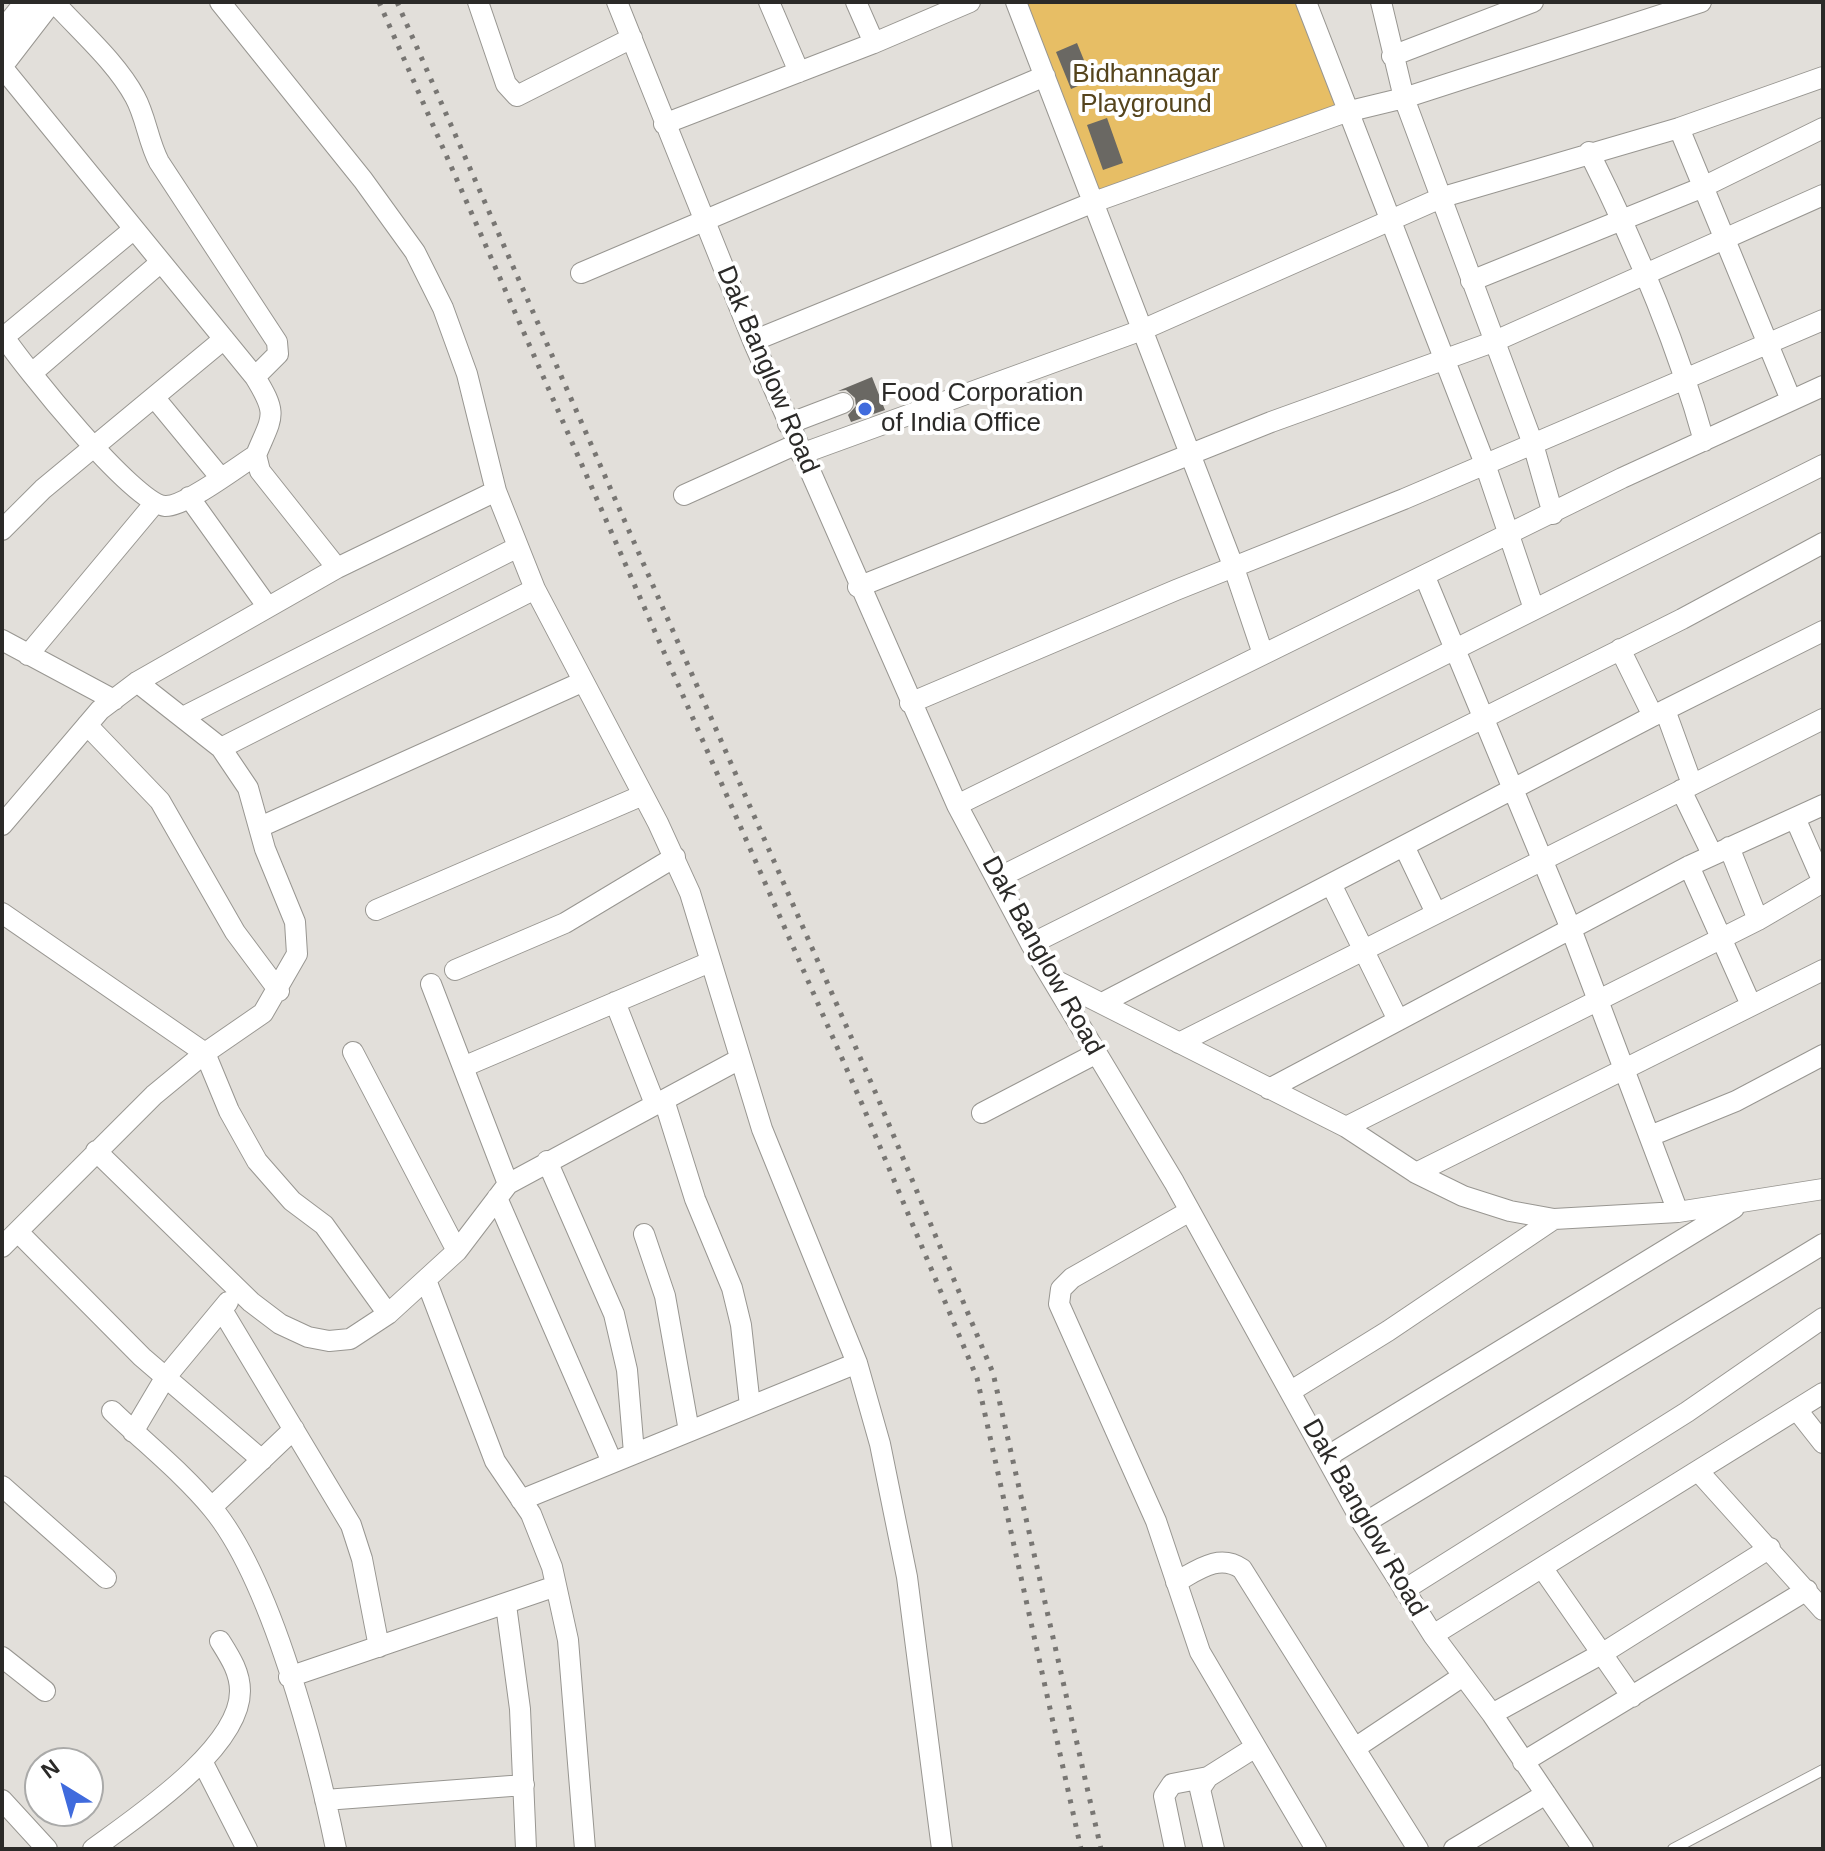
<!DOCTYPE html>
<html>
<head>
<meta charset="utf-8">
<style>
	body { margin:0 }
	#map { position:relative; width:1825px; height:1851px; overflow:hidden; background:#e2dfda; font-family:Helvetica,sans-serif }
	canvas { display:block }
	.frame { position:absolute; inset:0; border:4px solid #2b2a28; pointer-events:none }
	.north { position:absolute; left:24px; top:1747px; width:80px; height:80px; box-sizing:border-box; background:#fff; border:2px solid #aaaaa9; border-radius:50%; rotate:323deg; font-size:22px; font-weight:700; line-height:32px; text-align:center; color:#2b2a28 }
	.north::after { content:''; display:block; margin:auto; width:28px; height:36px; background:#406bdd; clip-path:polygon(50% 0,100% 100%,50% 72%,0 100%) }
</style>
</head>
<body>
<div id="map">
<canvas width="1825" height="1851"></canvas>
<div class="frame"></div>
<div class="north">N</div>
</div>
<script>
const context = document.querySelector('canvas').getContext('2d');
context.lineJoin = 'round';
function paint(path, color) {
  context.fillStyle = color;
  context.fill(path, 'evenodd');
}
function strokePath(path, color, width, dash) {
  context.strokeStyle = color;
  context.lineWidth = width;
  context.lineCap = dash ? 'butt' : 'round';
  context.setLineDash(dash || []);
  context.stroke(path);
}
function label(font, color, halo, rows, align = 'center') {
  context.font = font + ' Helvetica,sans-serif';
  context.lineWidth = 8;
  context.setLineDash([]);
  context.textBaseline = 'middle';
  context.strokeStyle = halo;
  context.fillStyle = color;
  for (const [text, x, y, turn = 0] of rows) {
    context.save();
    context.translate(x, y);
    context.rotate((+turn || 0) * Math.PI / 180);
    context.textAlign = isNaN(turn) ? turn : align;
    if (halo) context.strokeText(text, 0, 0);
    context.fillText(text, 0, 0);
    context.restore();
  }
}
paint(new Path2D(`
	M1016 2H1306L1346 112 1094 202Z`), '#e7be65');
paint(new Path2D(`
	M1077 43 1092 80 1071 89 1056 52Z
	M1107 118 1123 163 1103 170 1087 125Z
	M872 377 885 410 851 422 848 415 856 406 855 398 846 390 838 391Z`), '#6a6863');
const lane = new Path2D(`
	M1673 1849 1823 1770`);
const street = new Path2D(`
	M54 2C81 32 116 62 135 97 146 117 148 141 159 162L277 342 278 354 255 377
	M220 2 363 180 415 252 443 308 467 374 496 491 535 589 658 823 690 893 762 1129 857 1363 880 1444 907 1577 942 1849
	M478 2 506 84 517 96 632 38
	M617 2 753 341 957 805 1031 944 1174 1182 1363 1524 1433 1635 1492 1714 1583 1849
	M769 2 799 72
	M856 2 874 43
	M1016 2 1234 568 1263 654
	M1306 2 1485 464 1534 609
	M1381 2 1404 98 1533 444 1553 514
	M1392 56 1533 2
	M2 67 255 377C279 416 272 416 256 455L260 471 337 568
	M2 67 52 2
	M664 124 874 43 970 2
	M1679 128 1791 400
	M1589 152C1636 246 1676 340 1704 441
	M581 273 1045 76
	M1471 281 1701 188 1823 128
	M2 334C23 366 134 504 165 506 185 507 237 467 256 455
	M4 337 134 229
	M753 341 1094 202 1346 112 1404 98 1701 2
	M32 373 161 262
	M154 397 220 477
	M788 424 843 403
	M801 454 1142 330 1443 197 1679 128 1823 77
	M684 495 797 444
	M189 497 267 606
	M2 530 43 489 224 339
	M1425 577 1571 929 1678 1212
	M858 587 1271 422 1493 342 1823 195
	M2 640 114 700
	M1620 649 1653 716
	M28 655 154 504
	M910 703 1176 590 1404 499 1823 320
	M1665 710 1692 784
	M183 717 518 547
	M87 725 160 801 235 932 279 991
	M221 748 535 589
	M1681 790 1712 854
	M957 805 1622 478 1823 386
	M1795 818 1823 882
	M2 825 100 710 137 682 337 568 496 491
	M260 827 582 682
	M1404 846 1436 913
	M1729 847 1758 920
	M1689 866 1751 1005
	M998 878 1823 465
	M1331 884 1398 1020
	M376 910 643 795
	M2 913 205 1053 229 1111 257 1161 292 1201 324 1225 388 1314
	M1031 944 1682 619 1823 543
	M455 970 565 923 675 857
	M1053 979 1346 1127 1416 1173 1463 1196 1510 1211 1554 1219 1678 1212 1823 1189
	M431 984 508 1184
	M615 1002 655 1104
	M1104 1002 1653 716 1823 631
	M1179 1043 1823 719
	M353 1052 457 1251
	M463 1067 710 962
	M1269 1089 1689 866 1823 805
	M664 1100 695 1199 732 1288 741 1325 750 1406
	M982 1113 1097 1053
	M1346 1127 1758 920 1823 882
	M1650 1136 1736 1101 1823 1055
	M96 1151 251 1302 280 1324 308 1337 329 1341 350 1339 388 1314 457 1251 508 1184 738 1060
	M547 1161 614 1314 627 1370 634 1453
	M1416 1173 1823 970
	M497 1198 612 1462
	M1190 1211 1072 1278 1061 1289 1059 1304 1156 1521 1200 1652 1316 1849
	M18 1232 142 1357 262 1460
	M644 1234 665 1296 689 1431
	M2 1247 154 1095 205 1053 263 1013 297 954 295 922 265 849 248 788 221 748 137 682
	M426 1280 495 1461 531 1514 552 1567 568 1640 585 1849
	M222 1310 351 1525 362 1559 379 1647
	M1291 1391 1388 1331 1554 1219
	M1797 1410 1823 1443
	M112 1411C145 1443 183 1473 212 1508 272 1580 317 1756 336 1849
	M133 1432 165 1378 228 1302
	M1328 1456 1734 1208
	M1699 1472 1823 1610
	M2 1486 106 1578
	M521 1500 857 1363
	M212 1507 294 1429
	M1363 1524 1823 1244
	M1543 1569 1632 1697
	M1176 1582C1198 1570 1219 1553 1242 1569L1418 1849
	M1404 1590 1687 1412 1823 1318
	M506 1605 520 1709 526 1849
	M1433 1635 1823 1393
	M2 1657 45 1691
	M289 1677 556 1586
	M1492 1714 1603 1653 1770 1548
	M1355 1748 1463 1676
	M202 1761 247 1849
	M1523 1762 1807 1590
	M2 1800 47 1849
	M325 1800 524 1785
	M93 1849C135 1818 240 1749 240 1691 240 1672 230 1657 220 1641
	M1175 1849 1164 1796 1172 1784 1208 1777
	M1214 1849 1200 1789 1208 1777 1254 1748
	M1454 1849 1546 1794`);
const secondary = new Path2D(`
	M2 37 30 2`);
strokePath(lane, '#989691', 12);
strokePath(street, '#989691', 22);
strokePath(secondary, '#989691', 30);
strokePath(lane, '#fff', 10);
strokePath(street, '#fff', 20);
strokePath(secondary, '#fff', 28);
strokePath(new Path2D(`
	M379 2 862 1104 977 1378 1081 1849
	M397 2 877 1096 993 1373 1101 1849`), '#787673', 5, [4, 8]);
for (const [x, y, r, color] of [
	[865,409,8,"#406bdd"]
]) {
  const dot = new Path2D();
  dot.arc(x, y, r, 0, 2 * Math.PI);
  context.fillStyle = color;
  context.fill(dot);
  strokePath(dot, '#fff', 3);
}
label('26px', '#55441c', '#fff', [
	["Bidhannagar",1146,75],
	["Playground",1146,105]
]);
label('26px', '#2b2a28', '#fff', [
	["Dak Banglow Road",767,370,67],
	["Dak Banglow Road",1042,956,61],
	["Dak Banglow Road",1364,1518,60]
]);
label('26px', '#2b2a28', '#fff', [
	["Food Corporation",881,394],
	["of India Office",881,424]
], 'left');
</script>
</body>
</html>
